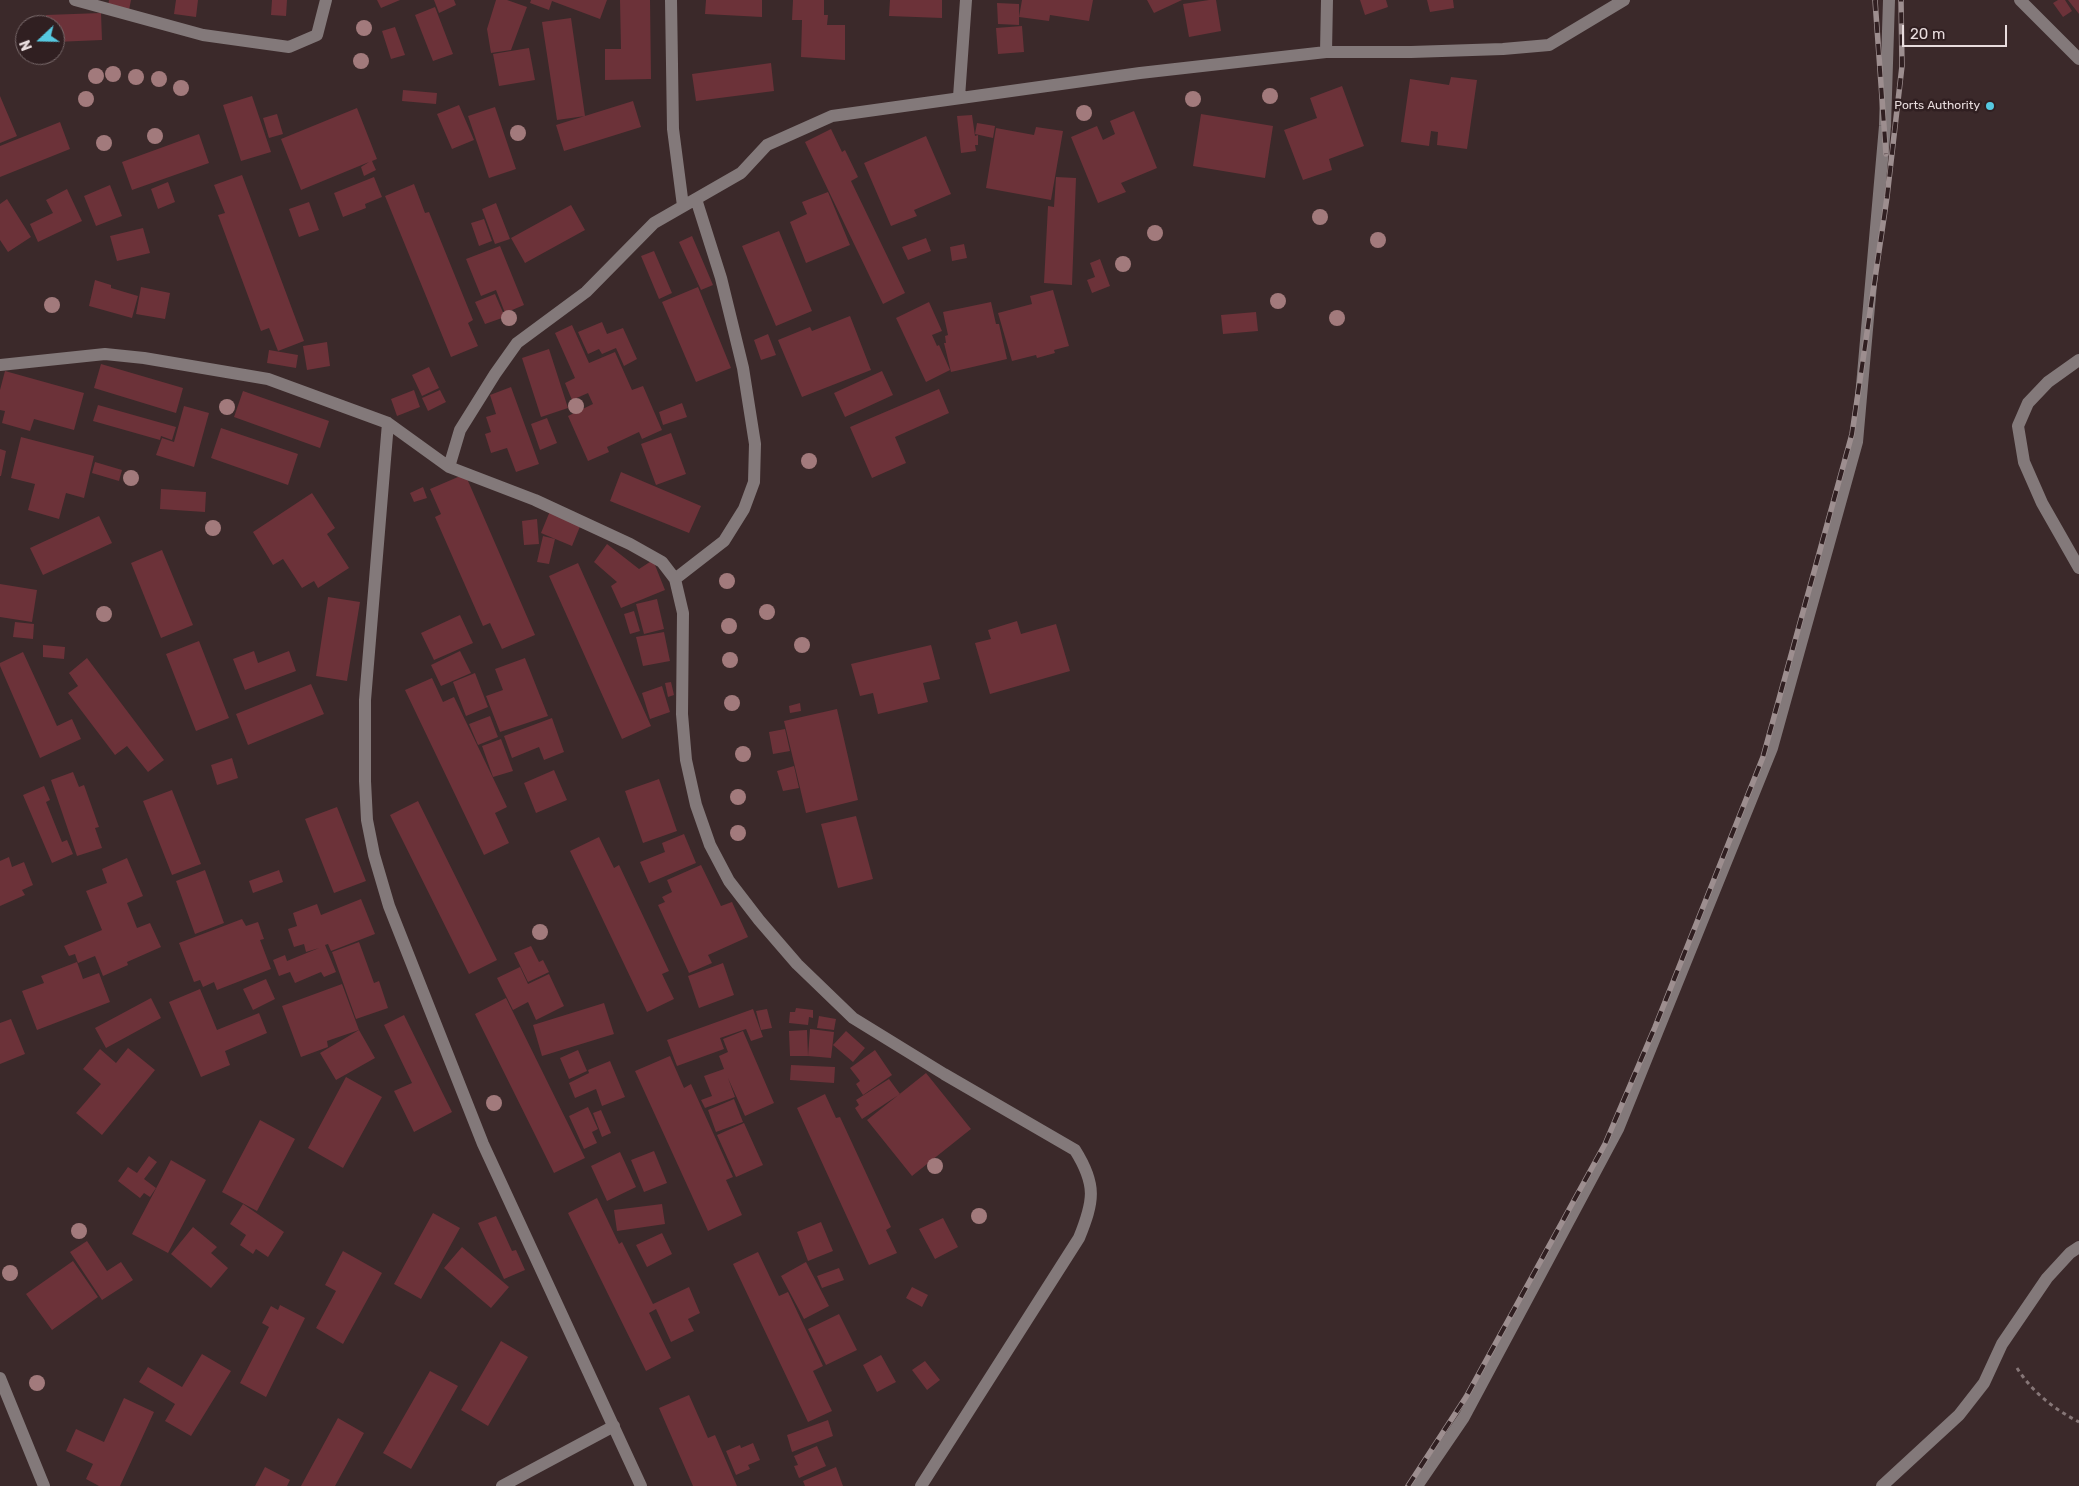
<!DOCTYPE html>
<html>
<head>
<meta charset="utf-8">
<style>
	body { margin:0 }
	#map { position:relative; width:2079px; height:1486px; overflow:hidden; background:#3b292a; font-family:Rubik,sans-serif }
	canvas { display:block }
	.north { position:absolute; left:15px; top:15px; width:50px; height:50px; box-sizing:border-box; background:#301f21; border:1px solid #7a6b6c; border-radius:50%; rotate:249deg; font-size:14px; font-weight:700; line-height:20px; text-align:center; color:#e8dcdd }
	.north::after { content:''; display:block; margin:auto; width:18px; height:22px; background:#56c9e1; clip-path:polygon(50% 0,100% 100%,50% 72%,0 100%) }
	.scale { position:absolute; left:1902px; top:25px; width:105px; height:22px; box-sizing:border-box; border:2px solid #e8dcdd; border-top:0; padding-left:6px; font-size:15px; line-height:18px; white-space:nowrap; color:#e8dcdd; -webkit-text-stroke:4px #301f21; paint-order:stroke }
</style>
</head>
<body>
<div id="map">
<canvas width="2079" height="1486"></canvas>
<div class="north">N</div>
<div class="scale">20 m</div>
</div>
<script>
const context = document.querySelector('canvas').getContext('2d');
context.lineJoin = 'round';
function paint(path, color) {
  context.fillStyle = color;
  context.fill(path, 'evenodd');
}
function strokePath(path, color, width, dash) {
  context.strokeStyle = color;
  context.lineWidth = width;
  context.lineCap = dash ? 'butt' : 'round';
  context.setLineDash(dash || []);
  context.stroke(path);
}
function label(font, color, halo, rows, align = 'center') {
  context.font = font + ' Rubik,sans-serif';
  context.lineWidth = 5;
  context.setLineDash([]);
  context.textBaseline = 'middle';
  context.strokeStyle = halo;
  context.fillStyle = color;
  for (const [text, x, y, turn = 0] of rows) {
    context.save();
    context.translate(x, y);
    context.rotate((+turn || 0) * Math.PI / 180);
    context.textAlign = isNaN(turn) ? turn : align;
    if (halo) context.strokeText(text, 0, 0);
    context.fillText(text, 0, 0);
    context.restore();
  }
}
paint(new Path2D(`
	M109 0H131L129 10 108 6Z
	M176 0H198L196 17 174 14Z
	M272 0H287L286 16 271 15Z
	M377 0H400L381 8Z
	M434 0H454L456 5 439 13Z
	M496 0H507L527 7 511 50 491 53 487 29Z
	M531 0H607L600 19 552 1 549 10 530 3Z
	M620 0H650L651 79 605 80V49H621Z
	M706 0H762V17L705 14Z
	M793 0H824V15H828L827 25H845V60L801 57 802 20H792Z
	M890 0H942V18L889 16Z
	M1022 0H1093L1089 21 1050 15 1049 21 1019 17Z
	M1147 0H1182L1154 13Z
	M1209 0H1216L1221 31 1189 37 1183 4Z
	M1360 0H1386L1388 7 1365 15Z
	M1427 0H1453L1454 8 1430 12Z
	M2058 0H2065L2072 11 2063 17 2053 3Z
	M2068 0H2079V14Z
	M997 3 1019 4V25L998 24Z
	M435 7 453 54 433 61 415 15Z
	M101 13 102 40 55 42V25H47L46 15Z
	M571 18 585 116 557 120 542 22Z
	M1022 26 1024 52 998 54 996 28Z
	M395 27 405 55 391 59 382 31Z
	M529 48 535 80 499 86 493 54Z
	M771 63 774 91 696 101 692 74Z
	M1451 77 1477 80 1467 149 1437 145 1438 132 1431 131 1429 146 1401 142 1410 79 1449 85Z
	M1342 86 1364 146 1329 159 1332 170 1303 180 1284 130 1317 118 1310 98Z
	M403 90 437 93 436 104 402 101Z
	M0 96 17 136 0 143Z
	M252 96 271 152 241 161 223 105Z
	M633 101 641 127 564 151 556 125Z
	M459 105 474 140 452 149 437 114Z
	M495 107 516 169 489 178 468 116Z
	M357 108 377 159 372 161 376 170 364 176 361 167 369 162 301 190 281 139Z
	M1134 111 1157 168 1121 183 1126 192 1098 203 1071 137 1097 126 1103 140 1115 134 1110 121Z
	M277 114 283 134 269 138 263 118Z
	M1201 114 1273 126 1265 178 1193 166Z
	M972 115 975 136 978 135V145H975L976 151 961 153 957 116Z
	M60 122 70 149 0 177V146Z
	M977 123 995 126 993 138 975 134Z
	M1036 127 1063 131 1051 200 986 188 996 128 1034 135Z
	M831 129 842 152 845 150 858 177 851 181 905 293 883 304 805 142Z
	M199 134 209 163 132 190 122 162Z
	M926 136 951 194 914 210 917 216 891 226 864 163Z
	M242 175 304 341 278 351 269 328 261 331 218 215 225 213 214 185Z
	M374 177 382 197 365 204 366 208 343 217 334 193Z
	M1056 177 1076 178 1072 285 1044 283 1048 206 1054 207Z
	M168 182 175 202 158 209 151 189Z
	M414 184 425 213 429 212 473 320 468 323 478 346 451 357 385 196Z
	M110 185 122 216 96 226 84 196Z
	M67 189 82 221 38 242 30 224 53 213 46 200Z
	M828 192 850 245 806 263 790 222 807 214 802 202Z
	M7 199 31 237 8 252 0 240V204Z
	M309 202 319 230 299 237 289 209Z
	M496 203 510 239 495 244 482 209Z
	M571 205 585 230 525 263 511 238Z
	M484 219 492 241 479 246 471 223Z
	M143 228 150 253 117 261 110 236Z
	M779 231 812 311 776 326 742 246Z
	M692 236 713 285 701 290 679 242Z
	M926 238 931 251 908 260 902 247Z
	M964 244 967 258 952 261 950 247Z
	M500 246 524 305 505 313 496 290 481 296 466 259Z
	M654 251 672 293 659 299 641 256Z
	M1100 259 1110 286 1092 293 1087 280 1095 277 1090 263Z
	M95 280 111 285V288L138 296 132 318 89 306Z
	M141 287 170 293 165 319 136 314Z
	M698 287 731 368 696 382 662 302Z
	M1053 290 1069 346 1054 350 1055 353 1037 358 1036 355 1012 361 998 313 1032 304 1030 296Z
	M495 294 505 317 485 324 475 302Z
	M929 302 942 331 932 335 937 346 939 345 950 370 926 382 896 318Z
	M991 302 996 324H999L1007 359 951 372 944 343H946L945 336 948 335 943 312Z
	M1256 312 1258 331 1223 334 1221 315Z
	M850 316 871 370 802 397 778 340 810 327 812 331Z
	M602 322 607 334 623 328 637 359 624 366 616 348 602 354 599 349 588 354 578 332Z
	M572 325 589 363 615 352 632 390 643 386 662 430 642 439 639 432 607 447 609 452 588 461 568 416 593 404 588 393 572 400 565 383 575 378 555 333Z
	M768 334 776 355 761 360 754 340Z
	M327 342 330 366 307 370 303 346Z
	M549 349 568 408 541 417 522 358Z
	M269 350 298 355 296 368 267 363Z
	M101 364 183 388 176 413 94 388Z
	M429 367 439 388 422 396 412 375Z
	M5 371 84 393 74 430 34 419 30 431 2 423 5 411 0 410V390Z
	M882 371 893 395 845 417 834 393Z
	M511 387 539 464 516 472 507 448 491 453 485 434 491 432 486 417 496 414 490 395Z
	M939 389 949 413 895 437 906 463 872 478 850 427Z
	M414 390 420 407 397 416 391 399Z
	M440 390 446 402 428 411 422 398Z
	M243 391 329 421 320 448 234 417Z
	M682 403 687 417 663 425 659 412Z
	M98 405 176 427 172 440 161 436 160 440 93 421Z
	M184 406 209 413 194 467 156 455 162 438 174 442Z
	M547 418 557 443 540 450 531 424Z
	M221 428 298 454 288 485 211 458Z
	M671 433 686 474 656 485 641 444Z
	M21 437 94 456 84 498 66 493 59 519 28 510 35 484 11 478Z
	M0 449 6 451 1 476H0Z
	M95 462 122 470 119 481 92 473Z
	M621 472 701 506 689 533 610 501Z
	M465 474 535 635 502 649 490 623 483 626 435 517 441 514 430 489Z
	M423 487 427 498 414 502 410 493Z
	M161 489 206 492 205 512 160 509Z
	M312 493 335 528 327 534 349 568 318 588 314 581 302 588 283 559 273 565 253 532Z
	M550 511 581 524 572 546 541 533Z
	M99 516 112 543 43 575 30 548Z
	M537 519 539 544 524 545 522 521Z
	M543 536 555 539 549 564 537 562Z
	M607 544 639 569 653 560 665 590 621 608 611 586 617 582 594 562Z
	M162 550 193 625 161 638 131 563Z
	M578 563 651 726 622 739 549 576Z
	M0 584 37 590 32 622 0 617Z
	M328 597 360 602 347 681 316 676Z
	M657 599 664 629 644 634 636 604Z
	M634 611 640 631 630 634 624 614Z
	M460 615 473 643 434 660 421 633Z
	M1017 621 1021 634 1056 624 1070 671 990 694 975 643 991 639 988 630Z
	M15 622 34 624 33 639 13 637Z
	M664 632 670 661 643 666 636 637Z
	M199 641 229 718 196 731 166 654Z
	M43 645 65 647 64 659 43 657Z
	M931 645 940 679 923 683 928 702 878 714 873 693 860 696 851 664Z
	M254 651 258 663 289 651 296 671 245 690 233 659Z
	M460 651 471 673 441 686 431 665Z
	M23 652 57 726 72 719 81 739 40 758 0 666V663Z
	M87 658 164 760 148 772 127 746 115 755 68 693 78 686 69 673Z
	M525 658 548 716 500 732 486 696 503 690 495 669Z
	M475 673 488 707 466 716 453 682Z
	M432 678 443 702 454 697 507 807 495 813 509 843 484 855 405 690Z
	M671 682 674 695 668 697 665 683Z
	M311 684 324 714 248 745 236 714Z
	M662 686 670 712 650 719 642 693Z
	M800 703 801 711 790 713 789 706Z
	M837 709 858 800 806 813 784 721Z
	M490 716 498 737 478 745 469 724Z
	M552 718 564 752 544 760 539 747 512 758 504 736Z
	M785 729 790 751 773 754 769 732Z
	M501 739 513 771 493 777 482 746Z
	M232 758 238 778 217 785 211 765Z
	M794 766 799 788 783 791 777 771Z
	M554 770 567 800 536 813 524 783Z
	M73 772 79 787 84 785 99 827 95 828 102 848 77 856 51 780Z
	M659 779 677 831 643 843 625 791Z
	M44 786 50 800 46 802 62 842 67 840 73 854 52 863 23 795Z
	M172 790 201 864 172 875 143 801Z
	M418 801 497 960 469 974 390 815Z
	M337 807 366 881 334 893 305 819Z
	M856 816 873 879 838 888 821 824Z
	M684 834 696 863 649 883 640 862 665 852 662 843Z
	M599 837 614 868 619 865 669 971 662 974 674 999 647 1012 570 851Z
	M9 857 12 867 24 862 33 885 22 890 25 895 0 906V861Z
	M127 858 143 896 127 903 137 928 150 923 161 947 127 962 128 965 103 976 95 956 78 963 75 954 69 956 64 946 102 930 86 891 107 883 102 869Z
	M701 865 721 906 732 902 748 937 708 955 712 963 689 973 658 905 665 902 662 897 672 892 667 880Z
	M205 870 224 923 195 934 176 881Z
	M279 870 283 882 253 893 249 881Z
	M361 899 375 934 331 951 328 944 325 945 336 972 324 977 321 972 295 983 290 972 279 976 273 960 285 955 287 961 319 948 306 952 304 944 294 947 288 929 297 926 293 913 317 904 321 915Z
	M242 919 246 926 258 922 264 939 260 940 271 969 217 990 214 982 203 987 200 980 194 982 179 943Z
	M359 942 374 983 379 981 388 1008 356 1019 332 952Z
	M531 946 539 962 543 960 549 972 528 982 514 953Z
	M77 962 83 979 99 973 110 1002 37 1030 22 991 44 983 41 976Z
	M723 963 734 995 699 1008 688 976Z
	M520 967 528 984 549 974 564 1006 536 1020 528 1002 513 1010 497 978Z
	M266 979 275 999 253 1010 243 989Z
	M342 984 359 1030 327 1041 328 1047 301 1057 282 1006Z
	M200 989 217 1030 259 1013 267 1033 225 1051 230 1065 201 1077 169 1002Z
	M151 998 161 1018 106 1048 95 1028Z
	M506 998 585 1158 554 1173 475 1014Z
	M604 1003 614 1034 542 1056 533 1025Z
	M796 1008 813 1010V1018L809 1017 808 1025 789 1023 790 1012H795Z
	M753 1009 763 1037 751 1041 746 1029 720 1038 724 1049 677 1066 667 1040Z
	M767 1009 772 1028 761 1030 756 1011Z
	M404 1015 452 1112 414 1132 394 1091 412 1083 384 1025Z
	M819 1016 836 1019 834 1030 817 1028Z
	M11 1019 25 1054 0 1064V1023Z
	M810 1029 834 1032 831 1058 808 1056Z
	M359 1030 375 1058 336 1080 320 1053Z
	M807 1030 808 1056H790L789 1031Z
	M743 1031 774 1103 745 1116 728 1078 735 1097 705 1108 701 1100 712 1096 704 1076 724 1069 719 1056 728 1052 723 1039Z
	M846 1031 865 1048 853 1062 833 1045Z
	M128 1048 155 1070 102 1135 76 1113 101 1084 83 1069 100 1049 116 1063Z
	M578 1050 587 1071 569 1079 560 1058Z
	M875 1050 892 1075 863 1095 856 1084 860 1081 850 1068Z
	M670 1056 684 1088 691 1084 733 1177 726 1180 742 1215 708 1231 635 1071Z
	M610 1061 625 1097 602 1106 596 1089 575 1098 569 1083 589 1073 588 1070Z
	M791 1065 835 1067 834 1083 790 1080Z
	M926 1073 971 1129 912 1176 867 1120Z
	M346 1077 382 1097 343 1168 308 1148Z
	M889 1079 900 1094 862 1119 855 1108 859 1105 856 1100Z
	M825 1094 836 1118 840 1117 891 1227 886 1230 897 1253 869 1265 797 1108Z
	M734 1099 743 1122 716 1132 708 1110Z
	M588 1107 598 1129 592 1132 597 1143 584 1149 569 1116Z
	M601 1110 611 1133 602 1137 593 1113Z
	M260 1120 295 1139 257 1211 222 1192Z
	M744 1123 763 1165 736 1177 717 1135Z
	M654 1151 667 1183 644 1192 631 1160Z
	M620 1152 636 1187 607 1201 591 1166Z
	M149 1156 157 1162 144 1179 156 1188 150 1197 144 1193 140 1198 118 1181 128 1167 137 1173Z
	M171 1160 206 1180 168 1253 132 1234Z
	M597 1198 619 1244 622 1242 653 1304 689 1287 700 1313 688 1319 694 1331 671 1342 656 1309 649 1313 671 1358 646 1371 568 1213Z
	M243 1204 284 1232 268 1257 256 1249 253 1254 240 1245 246 1235 230 1224Z
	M662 1204 665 1224 617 1231 614 1210Z
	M433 1213 460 1228 421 1299 394 1284Z
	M496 1216 512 1251 516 1250 525 1270 504 1279 478 1223Z
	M943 1218 958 1247 935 1259 919 1229Z
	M821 1222 833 1251 808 1261 797 1232Z
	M193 1227 217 1247 211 1253 228 1268 211 1288 171 1254Z
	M662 1233 672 1254 647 1267 636 1245Z
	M87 1241 107 1271 121 1262 133 1280 102 1300 70 1252Z
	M462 1247 509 1287 491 1308 444 1268Z
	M343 1251 382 1273 343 1344 316 1328 336 1291 325 1285Z
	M758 1252 779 1296 788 1292 823 1366 813 1371 832 1411 808 1422 733 1264Z
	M73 1261 98 1297 52 1330 26 1294Z
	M806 1262 829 1306 804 1319 781 1276Z
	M839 1268 844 1280 822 1288 817 1276Z
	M912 1287 928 1295 922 1307 906 1298Z
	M280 1305 305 1318 266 1397 240 1383 269 1327 262 1323 271 1306 278 1310Z
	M839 1314 857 1350 826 1365 808 1329Z
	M501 1341 528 1357 488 1426 461 1410Z
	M202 1354 231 1371 191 1436 165 1421 175 1404 139 1382 148 1367 182 1387Z
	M881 1355 896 1382 877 1392 863 1365Z
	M925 1361 940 1380 927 1390 912 1370Z
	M430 1371 458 1386 411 1469 383 1453Z
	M689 1395 708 1438 715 1435 737 1486H693L659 1408Z
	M124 1398 154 1412 120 1486H99L86 1479 93 1464 66 1451 76 1429 104 1442Z
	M338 1418 364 1433 335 1486H301Z
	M828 1420 833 1436 792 1452 787 1435Z
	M753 1443 760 1460 748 1465 750 1469 736 1475 726 1451 740 1445 741 1448Z
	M817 1446 826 1466 799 1478 794 1466 798 1465 794 1456Z
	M265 1467 290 1480 287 1486H255Z
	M836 1467 843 1486H805L803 1481Z`), '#6c3239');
strokePath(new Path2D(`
	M2017 1368C2032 1392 2054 1409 2079 1422`), '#867677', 3, [4, 4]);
strokePath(new Path2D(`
	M75 0 203 35 289 47 317 35 326 0
	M671 0 673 129 683 206
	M2020 0 2079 59
	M1326 52 1327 0
	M959 97 966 0
	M2079 360 2048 382 2028 403 2018 426 2024 462 2042 503 2079 568
	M0 365 105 354 144 358 268 379 388 423 449 467 535 500 630 544 662 562 675 579 683 613 682 714 686 760 696 805 710 845 729 881 759 920 797 964 853 1018 944 1074 1075 1150C1097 1185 1094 1201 1079 1238L921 1486
	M388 423 365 700V781L367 820 374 855 389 906 483 1144 641 1486
	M449 467 460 430 495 374 517 343 586 292 654 223 741 173 767 145 832 116 1140 73 1326 52H1411L1503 49 1549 45 1624 0
	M675 579 724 541 744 509 754 482 755 444 743 368 721 278 696 199
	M0 1378 44 1486
	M502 1486 614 1426
	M1417 1486 1464 1417 1618 1129 1772 748 1857 442 1885 126 1889 0
	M1882 1486 1959 1415 1984 1383 2002 1344 2047 1278 2070 1253 2079 1247`), '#83797a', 12);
const rail = new Path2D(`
	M1875 0 1886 154
	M1408 1486 1466 1397 1605 1144 1655 1027 1763 757 1852 434 1887 197 1902 66 1901 0`);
strokePath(rail, '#9d8e8f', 5.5);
strokePath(rail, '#301f21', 4, [11]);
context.fillStyle = '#a27a7c';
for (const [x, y] of [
	[364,28],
	[361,61],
	[113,74],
	[96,76],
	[136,77],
	[159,79],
	[181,88],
	[1270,96],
	[86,99],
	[1193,99],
	[1084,113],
	[518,133],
	[155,136],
	[104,143],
	[1320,217],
	[1155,233],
	[1378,240],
	[1123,264],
	[1278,301],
	[52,305],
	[509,318],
	[1337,318],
	[576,406],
	[227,407],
	[809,461],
	[131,478],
	[213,528],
	[727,581],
	[767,612],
	[104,614],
	[729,626],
	[802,645],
	[730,660],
	[732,703],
	[743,754],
	[738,797],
	[738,833],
	[540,932],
	[494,1103],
	[935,1166],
	[979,1216],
	[79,1231],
	[10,1273],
	[37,1383]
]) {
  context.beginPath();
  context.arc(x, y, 8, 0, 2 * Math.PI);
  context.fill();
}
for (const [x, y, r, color] of [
	[1990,106,5,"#56c9e1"]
]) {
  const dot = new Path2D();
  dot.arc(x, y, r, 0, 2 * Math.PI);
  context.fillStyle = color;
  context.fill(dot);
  strokePath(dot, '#301f21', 2);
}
label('12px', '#e8dcdd', '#301f21', [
	["Ports Authority",1980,106]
], 'right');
</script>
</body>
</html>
